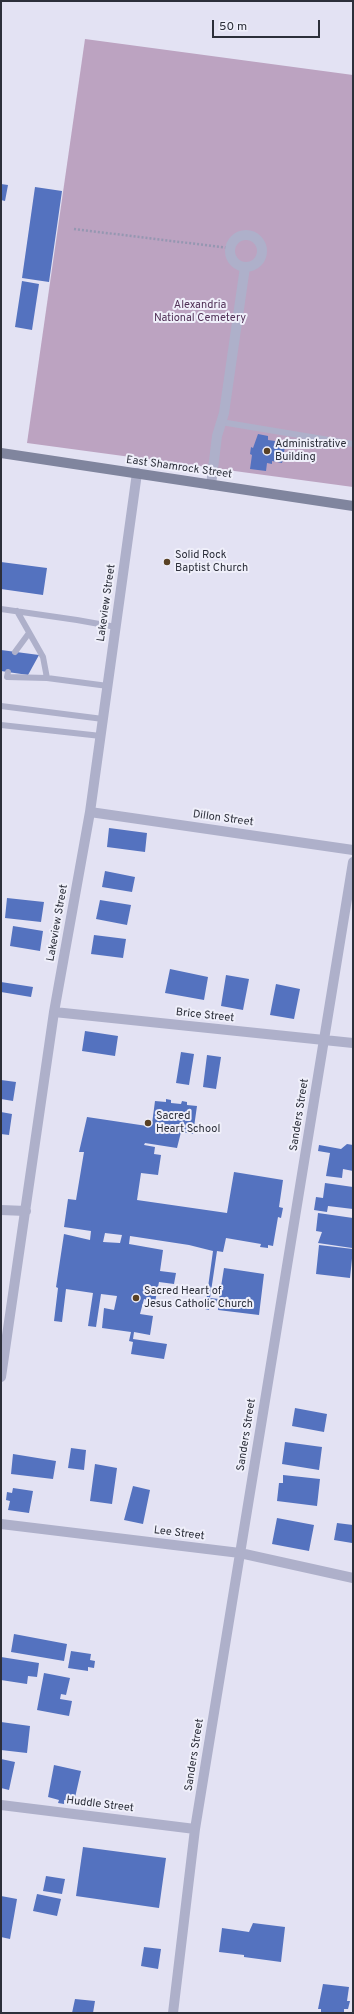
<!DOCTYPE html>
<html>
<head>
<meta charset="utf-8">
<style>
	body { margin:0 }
	#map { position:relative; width:354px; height:2014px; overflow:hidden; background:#e3e2f3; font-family:Overpass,sans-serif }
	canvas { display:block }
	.frame { position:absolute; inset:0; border:2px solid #2c2f3a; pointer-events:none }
	.scale { position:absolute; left:212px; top:20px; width:108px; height:18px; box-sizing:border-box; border:2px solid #2c2f3a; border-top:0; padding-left:5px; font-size:12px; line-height:14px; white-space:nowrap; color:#2c2f3a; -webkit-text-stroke:3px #efeffa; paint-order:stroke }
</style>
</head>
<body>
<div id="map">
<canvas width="354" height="2014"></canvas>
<div class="frame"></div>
<div class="scale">50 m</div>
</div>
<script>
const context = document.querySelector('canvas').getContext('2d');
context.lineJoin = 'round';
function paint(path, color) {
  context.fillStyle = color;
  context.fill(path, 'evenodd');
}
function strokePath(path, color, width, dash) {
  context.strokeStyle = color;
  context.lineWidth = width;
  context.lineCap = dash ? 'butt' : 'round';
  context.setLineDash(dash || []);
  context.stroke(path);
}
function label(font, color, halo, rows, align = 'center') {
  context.font = font + ' Overpass,sans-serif';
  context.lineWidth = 4;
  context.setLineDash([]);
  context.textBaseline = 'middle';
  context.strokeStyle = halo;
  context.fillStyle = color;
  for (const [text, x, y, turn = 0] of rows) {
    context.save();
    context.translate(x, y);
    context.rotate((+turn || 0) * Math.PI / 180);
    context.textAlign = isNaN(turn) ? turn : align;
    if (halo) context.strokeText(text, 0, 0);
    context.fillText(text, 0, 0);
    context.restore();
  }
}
paint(new Path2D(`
	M85 39 353 75V487L27 443Z`), '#bca3c1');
paint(new Path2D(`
	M1 184 8 185 5 201 1 200Z
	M35 187 62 191 49 282 22 278Z
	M22 281 39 284 32 330 15 327Z
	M258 434 268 436V440L275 441 274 446 285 447 282 463 272 461V464L267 463 266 471 250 469 252 455 250 454 251 447 253 448Z
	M1 562 47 568 43 595 1 589Z
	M1 650 39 655 28 675 1 671Z
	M109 828 147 833 145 852 107 847Z
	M105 871 135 877 132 892 102 887Z
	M7 898 44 902 41 922 5 918Z
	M100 900 131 905 127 925 96 919Z
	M13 926 43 931 40 951 10 946Z
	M94 935 126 939 123 958 91 954Z
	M170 969 208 977 204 1000 165 993Z
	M226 975 249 979 243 1010 221 1006Z
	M1 982 33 987 31 997 1 992Z
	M276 984 300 989 294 1019 270 1015Z
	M85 1031 118 1036 115 1056 82 1051Z
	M181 1052 194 1054 189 1085 176 1083Z
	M207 1055 221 1057 216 1089 203 1087Z
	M1 1080 16 1082 13 1101 1 1099Z
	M166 1099 171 1100V1103L181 1104 182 1101 187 1102V1105L197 1106 193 1134 181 1132 177 1148 145 1143 144 1145 155 1147 154 1154 161 1155 158 1175 141 1173 137 1200 227 1213 234 1172 283 1180 279 1207 283 1208 281 1218 278 1217 273 1246 268 1245V1248L260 1247 261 1244 226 1238 223 1252 217 1251 210 1298 219 1299 224 1268 264 1274 259 1315 218 1310 219 1303H210L209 1310 205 1309 213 1251 189 1245 130 1236 129 1244 163 1250 160 1271 176 1273 174 1284 159 1282 155 1302 144 1299 140 1314 153 1316 150 1335 134 1332 133 1339 167 1344 164 1359 131 1354 133 1342 129 1341 131 1332 102 1328 104 1308 114 1310 117 1296 101 1294 96 1327 88 1326 93 1293 66 1289 62 1322 54 1321 58 1288 56 1287 64 1234 90 1240 91 1231 64 1227 68 1199 76 1200 84 1152H79L87 1117 147 1126 148 1123 152 1124 155 1101 166 1102ZM105 1233 122 1235 120 1243 103 1242Z
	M1 1112 12 1114 9 1135 1 1134Z
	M347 1144 353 1145V1171L343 1169 342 1178 326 1176 330 1153 318 1151 319 1145 341 1149Z
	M325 1183 353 1187V1209L328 1206 327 1212 314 1210 316 1197 323 1198Z
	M318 1213 353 1218 352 1248 318 1243 322 1232 316 1231Z
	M319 1245 353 1249 350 1278 316 1274Z
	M295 1408 327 1414 324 1432 292 1426Z
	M285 1442 322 1447 319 1470 282 1464Z
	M71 1448 86 1450 84 1470 68 1468Z
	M13 1454 56 1461 53 1479 11 1474Z
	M95 1464 117 1468 112 1504 90 1501Z
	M283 1475 320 1479 317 1506 277 1501 279 1483H283Z
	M133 1486 150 1490 143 1524 124 1520Z
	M13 1488 33 1491 29 1513 8 1510 10 1501 6 1500 7 1492 12 1493Z
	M277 1518 314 1525 309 1551 272 1544Z
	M337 1523 353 1525 352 1543 334 1540Z
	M14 1634 67 1644 64 1661 11 1652Z
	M71 1651 91 1654 90 1660 95 1661 94 1668 88 1667V1671L68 1668Z
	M1 1657 39 1663 37 1677 28 1676 27 1684 1 1680Z
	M44 1673 70 1678 66 1695 61 1694 60 1699 72 1701 69 1716 37 1710Z
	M1 1722 30 1726 27 1753 1 1750Z
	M1 1759 15 1762 9 1790 1 1788Z
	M54 1765 81 1771 74 1802 64 1800V1804L58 1803 59 1800 48 1797Z
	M83 1847 166 1858 159 1908 76 1896Z
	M46 1876 65 1879 62 1894 43 1891Z
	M37 1894 61 1899 57 1916 33 1911Z
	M1 1896 17 1899 10 1939 1 1937Z
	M253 1923 285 1927 281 1962 244 1957V1955L219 1952 222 1928 249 1932Z
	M144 1947 161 1949 158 1969 141 1966Z
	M323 1984 349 1987 347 2001H350L348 2009H344V2013H321V2009H318Z
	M75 1999 95 2001 93 2013H72Z`), '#5472bf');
strokePath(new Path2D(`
	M74 229 229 248`), '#9597b1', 2.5, [2, 2]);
strokePath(new Path2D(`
	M221 422 353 444
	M1 609 77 620 116 627
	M17 611 43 657 47 678 108 686
	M15 652 29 633
	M8 672 7 677 47 678
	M1 706 103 719
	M1 725 101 736`), '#aeb0ca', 6);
strokePath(new Path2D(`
	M230 251a16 16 0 1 1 32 0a16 16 0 1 1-32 0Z
	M211 485 217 436 224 413 245 267
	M90 812 353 850
	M54 1012 353 1043
	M1 1210 26 1211
	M1 1377 54 1012 90 812 137 473
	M1 1524 240 1553 353 1578
	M1 1805 195 1829
	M173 2013 195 1829 353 862`), '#aeb0ca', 10);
strokePath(new Path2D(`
	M1 453 353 506`), '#80859e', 10);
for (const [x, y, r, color] of [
	[267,451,4,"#594124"],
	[167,562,4,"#594124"],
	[148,1123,4,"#594124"],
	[136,1298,4,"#594124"]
]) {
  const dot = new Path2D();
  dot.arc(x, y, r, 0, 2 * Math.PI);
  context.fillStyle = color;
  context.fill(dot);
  strokePath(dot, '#efeffa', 1.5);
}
label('11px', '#513157', '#efeffa', [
	["Alexandria",200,306],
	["National Cemetery",200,319]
]);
label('11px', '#2c2f3a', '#efeffa', [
	["Administrative",275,445],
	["Building",275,458],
	["Solid Rock",175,556],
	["Baptist Church",175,569],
	["Sacred",156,1117],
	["Heart School",156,1130],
	["Sacred Heart of",144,1292],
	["Jesus Catholic Church",144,1305]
], 'left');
label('11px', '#2c2f3a', '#efeffa', [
	["East Shamrock Street",179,468,8],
	["Lakeview Street",107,603,-82],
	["Dillon Street",223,819,8],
	["Lakeview Street",58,923,-80],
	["Brice Street",205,1016,6],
	["Sanders Street",300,1115,-81],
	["Sanders Street",247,1435,-81],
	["Lee Street",179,1534,7],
	["Sanders Street",195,1755,-81],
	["Huddle Street",100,1805,7]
]);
</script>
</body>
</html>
